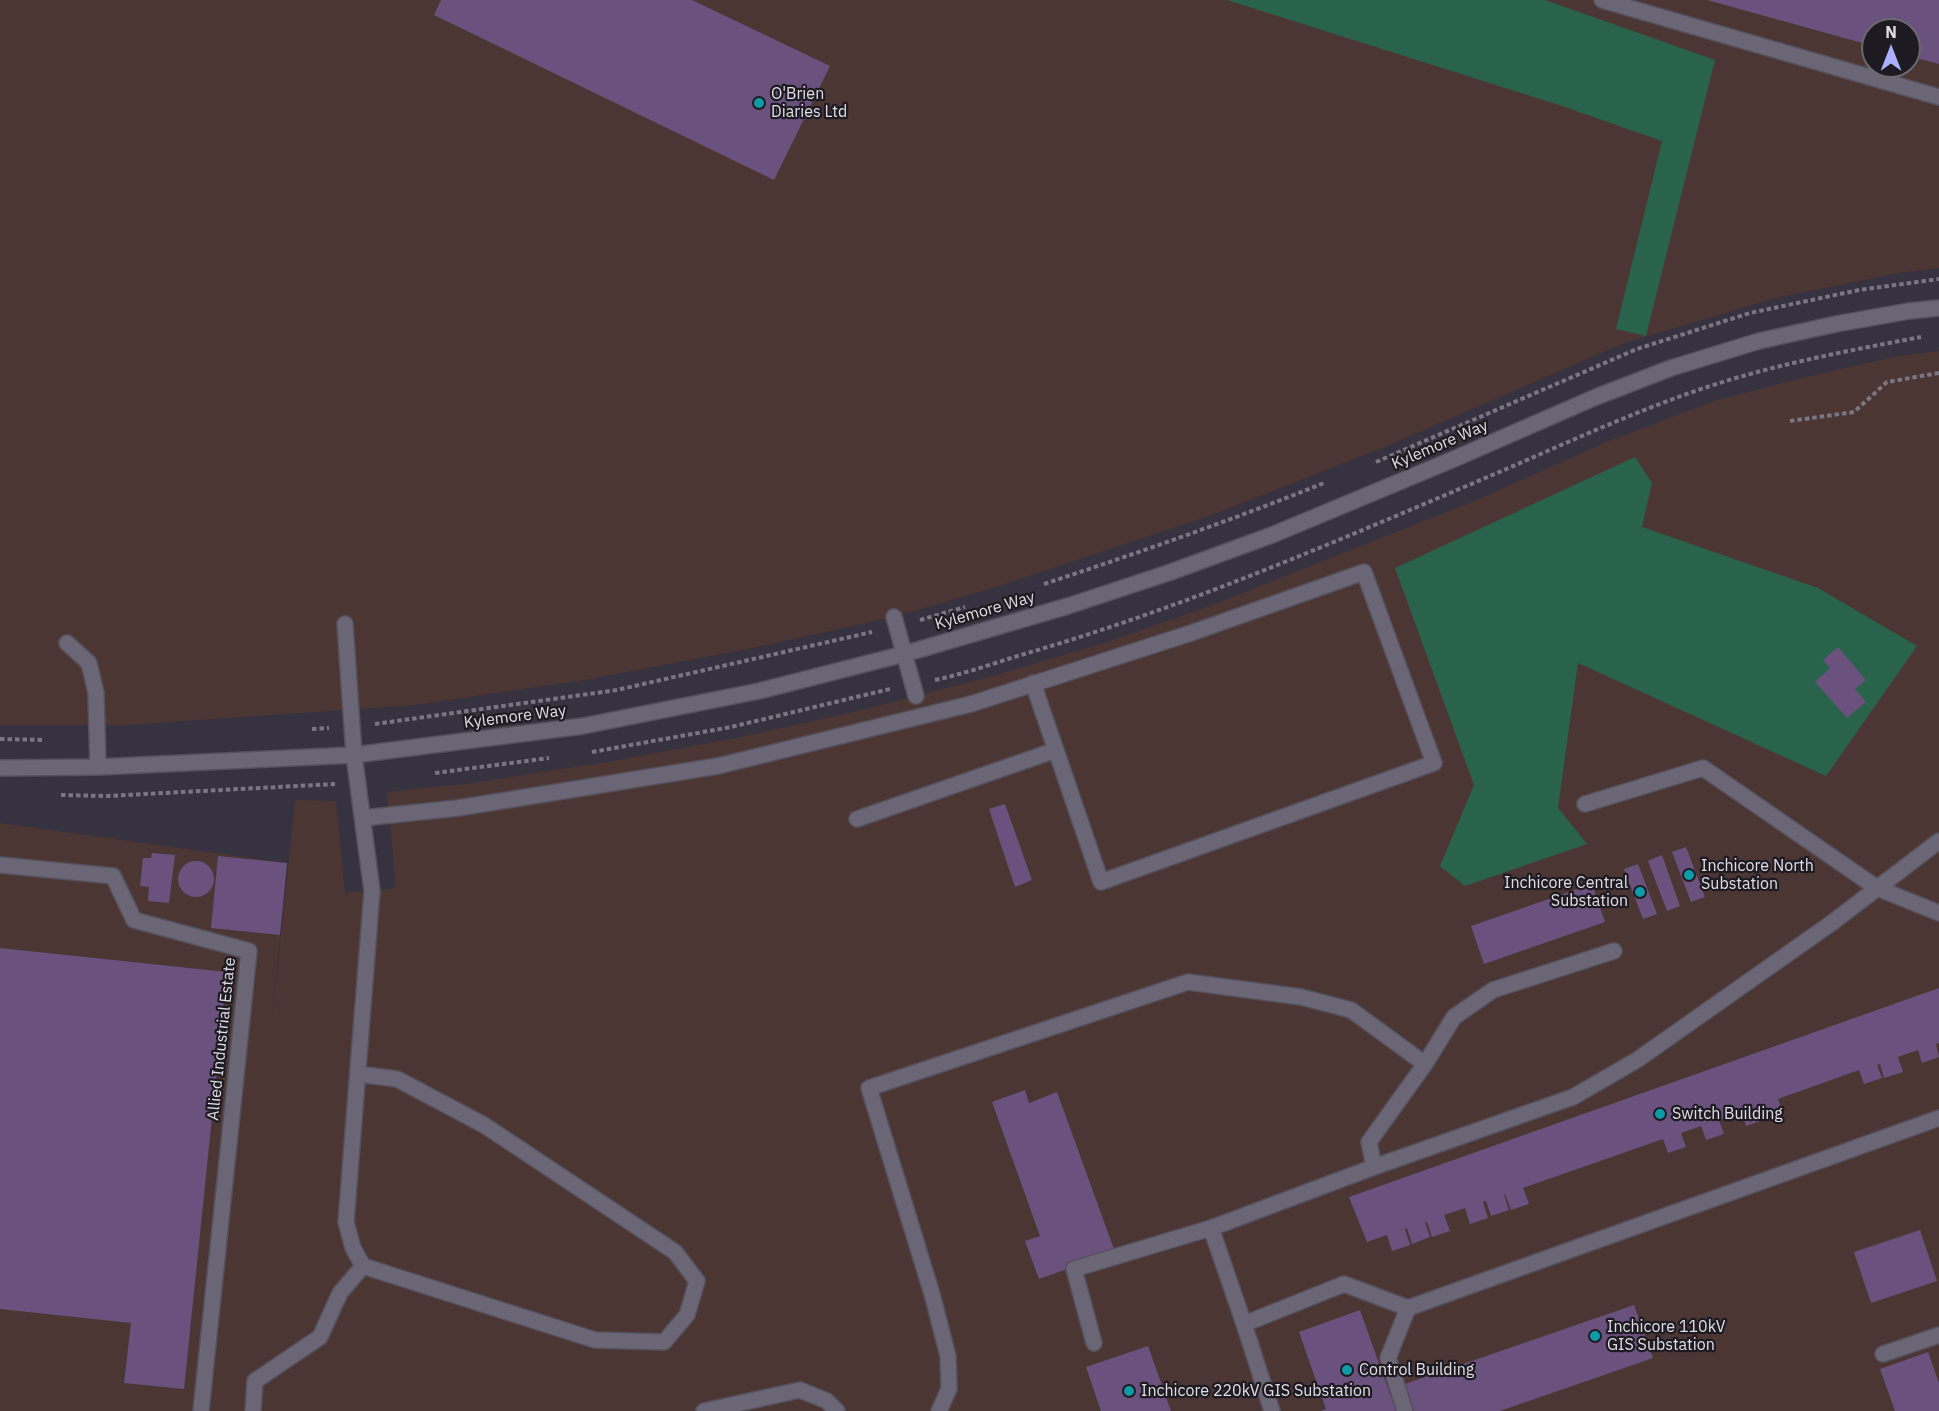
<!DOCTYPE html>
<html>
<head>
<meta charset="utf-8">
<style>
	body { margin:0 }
	#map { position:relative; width:1939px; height:1411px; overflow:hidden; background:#37323f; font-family:"IBM Plex Sans",sans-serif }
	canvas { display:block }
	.north { position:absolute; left:1861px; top:18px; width:60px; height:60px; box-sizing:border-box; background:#1d1b21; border:2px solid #6b6970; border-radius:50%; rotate:0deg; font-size:16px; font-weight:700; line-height:24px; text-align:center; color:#e0dde6 }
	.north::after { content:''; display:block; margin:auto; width:21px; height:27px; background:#a9b0fc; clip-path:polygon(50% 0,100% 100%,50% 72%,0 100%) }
</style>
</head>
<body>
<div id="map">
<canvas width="1939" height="1411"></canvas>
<div class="north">N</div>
</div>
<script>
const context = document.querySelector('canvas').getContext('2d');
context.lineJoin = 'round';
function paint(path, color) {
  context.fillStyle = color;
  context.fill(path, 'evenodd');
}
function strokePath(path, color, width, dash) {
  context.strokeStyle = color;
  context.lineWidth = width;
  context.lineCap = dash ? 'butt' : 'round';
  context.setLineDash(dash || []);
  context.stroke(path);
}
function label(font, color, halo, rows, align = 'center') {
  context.font = font + ' "IBM Plex Sans",sans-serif';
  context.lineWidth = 4.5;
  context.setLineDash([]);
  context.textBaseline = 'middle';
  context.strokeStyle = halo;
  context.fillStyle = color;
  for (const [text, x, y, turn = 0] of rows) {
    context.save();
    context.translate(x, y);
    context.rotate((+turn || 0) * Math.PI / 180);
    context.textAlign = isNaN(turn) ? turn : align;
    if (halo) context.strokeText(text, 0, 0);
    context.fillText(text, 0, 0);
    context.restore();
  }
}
paint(new Path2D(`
	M0 0H1939V268L1899 273 1779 297 1624 343 1389 445 1212 515 999 586 894 617 752 648 585 680 414 705 128 725H0ZM1873 30H1909V66H1873Z
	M1939 351V1411H0V823L287 863 270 1041 295 800 336 801 345 893 396 888 387 792 465 784 613 761 741 737 858 711 989 677 1104 643 1207 607 1477 500 1606 442 1717 400 1806 377 1894 357Z`), '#4b3634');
paint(new Path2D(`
	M1227 0H1545L1715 60 1646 336 1616 329 1662 141 1559 105Z
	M1635 457 1652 483 1642 527 1818 588 1917 646 1826 776 1578 663 1558 808 1587 844 1465 886 1440 866 1474 785 1395 568Z`), '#29634b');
paint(new Path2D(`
	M441 0H692L830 66 774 180 434 15Z
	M1707 0H1939V64L1909 56V30H1873V46Z
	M1838 647 1866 680 1855 689 1866 702 1847 718 1815 682 1830 668 1823 660Z
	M1005 804 1032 880 1015 887 989 809Z
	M1686 847 1705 897 1691 902 1672 852Z
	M152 853 175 855 169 903 148 901 149 887 140 886 143 858H151Z
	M1662 855 1680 906 1667 911 1648 861Z
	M218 856 287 863 280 935 211 928Z
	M178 879a18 18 0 1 1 36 0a18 18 0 1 1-36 0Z
	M1638 864 1657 914 1643 919 1624 869Z
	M1592 884 1605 922 1484 964 1471 926Z
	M0 948 227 972 184 1389 124 1383 131 1323 0 1309Z
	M1939 988V1043L1936 1044 1939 1057 1922 1063 1918 1050 1898 1057 1903 1072 1884 1078 1880 1064 1877 1065 1882 1078 1864 1084 1859 1070 1778 1099 1783 1113 1765 1118 1761 1105H1759L1764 1120 1746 1126 1741 1112 1719 1120 1724 1134 1706 1140 1701 1126 1681 1133 1686 1147 1668 1153 1663 1139 1523 1188 1529 1204 1511 1210 1505 1194 1504 1195 1509 1210 1491 1216 1486 1201 1483 1202 1488 1218 1470 1224 1465 1208 1444 1215 1450 1231 1432 1237 1427 1222H1425L1430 1237 1412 1244 1407 1228 1405 1229 1410 1245 1392 1251 1387 1235 1367 1242 1349 1197Z
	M1025 1090 1029 1103 1057 1092 1115 1252 1039 1279 1025 1241 1040 1236 992 1102Z
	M1920 1230 1937 1281 1871 1303 1854 1252Z
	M1634 1305 1653 1358 1500 1411H1414L1405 1384Z
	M1360 1310 1396 1411H1321L1326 1409 1299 1332Z
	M1148 1346 1171 1411H1101L1086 1367Z
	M1928 1352 1939 1383V1411H1895L1880 1369Z`), '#6b517e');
const minor = new Path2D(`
	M1602 0 1939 97
	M894 617 916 696
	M345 624 354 755 372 891 346 1222 353 1248 363 1266 595 1340 664 1342 687 1315 697 1281 675 1252 484 1125 397 1079 358 1074
	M67 643 89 663 96 693 98 767
	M0 768 98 767 354 755 583 726 759 691 904 654 1068 606 1168 573 1272 535 1454 459 1596 397 1671 368 1759 341 1836 324 1909 311 1939 308
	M1585 804 1703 768 1877 888 1939 913
	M363 818 458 808 718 766 971 704 1191 633 1364 572 1434 763 1101 882 1033 683
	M857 819 1056 750
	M0 865 113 876 134 920 249 951 201 1411
	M1374 1167 1369 1142 1425 1064 1454 1017 1493 990 1614 951
	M1211 1228 1374 1167 1573 1097 1637 1060 1833 922 1939 841
	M1094 1343 1074 1269 1211 1228 1244 1324
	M1883 1354 1939 1335
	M253 1411 255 1381 320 1337 340 1293 363 1266
	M704 1411 800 1390 827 1401 837 1411
	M939 1411 949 1389 948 1356 932 1294 869 1088 1188 982 1301 997 1351 1010 1425 1064
	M1272 1411 1244 1324 1344 1284 1408 1308 1939 1118
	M1405 1411 1388 1358 1408 1308`);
strokePath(minor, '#54505c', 18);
strokePath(new Path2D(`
	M1790 421 1854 412 1887 382 1939 373
	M1376 462 1637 349 1750 313 1859 290 1939 279
	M1044 584C1138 553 1232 520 1324 483
	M920 620 965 607
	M935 680C968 673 1000 661 1031 652 1191 605 1344 538 1497 473 1564 444 1631 413 1701 389 1772 365 1846 351 1921 337
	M375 724 617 690 872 632
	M312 729 329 728
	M0 739 44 740
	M592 752 731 727 890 689
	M435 773 549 758
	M61 795 107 796 335 784`), '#7a7682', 4, [4.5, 3]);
strokePath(minor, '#6b6675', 15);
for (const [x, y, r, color] of [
	[759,103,6,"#0f9aa8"],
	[1689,875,6,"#0f9aa8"],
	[1640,892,6,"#0f9aa8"],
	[1660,1114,6,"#0f9aa8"],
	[1595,1336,6,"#0f9aa8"],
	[1347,1370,6,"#0f9aa8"],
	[1129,1391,6,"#0f9aa8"]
]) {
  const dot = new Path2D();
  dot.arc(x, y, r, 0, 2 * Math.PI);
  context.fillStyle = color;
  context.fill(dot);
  strokePath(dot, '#1d1b21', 2);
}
label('16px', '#e0dde6', '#1d1b21', [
	["O'Brien",771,94],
	["Diaries Ltd",771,112],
	["Inchicore North",1701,866],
	["Substation",1701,884],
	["Inchicore Central",1628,883,"right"],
	["Substation",1628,901,"right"],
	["Switch Building",1672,1114],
	["Inchicore 110kV",1607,1327],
	["GIS Substation",1607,1345],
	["Control Building",1359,1370],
	["Inchicore 220kV GIS Substation",1141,1391]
], 'left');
label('16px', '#e0dde6', '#1d1b21', [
	["Kylemore Way",1440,445,-23],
	["Kylemore Way",985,611,-16],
	["Kylemore Way",515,717,-7],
	["Allied Industrial Estate",222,1039,-84]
]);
</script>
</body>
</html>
